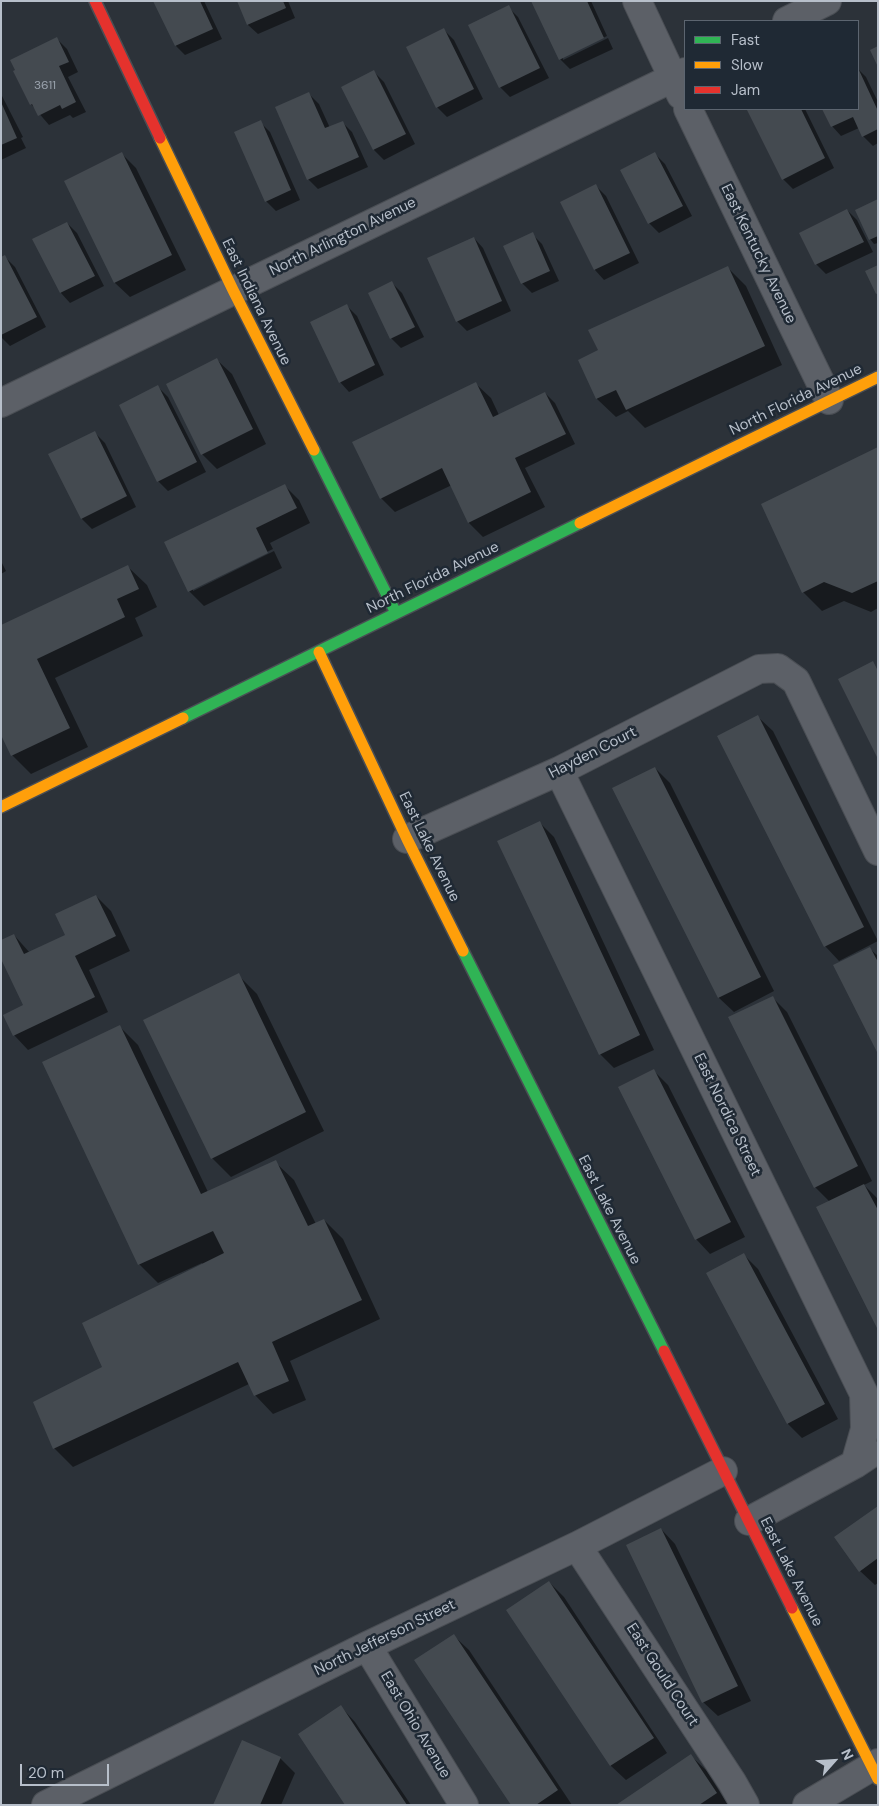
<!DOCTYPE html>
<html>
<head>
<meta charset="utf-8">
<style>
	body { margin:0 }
	#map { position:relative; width:879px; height:1806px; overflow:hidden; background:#2c3239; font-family:"DM Sans",sans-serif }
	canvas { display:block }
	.frame { position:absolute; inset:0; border:2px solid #b7bfca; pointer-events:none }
	.legend { position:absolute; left:684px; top:20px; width:175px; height:90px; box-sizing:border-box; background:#1f2934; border:1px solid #5c6570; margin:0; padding:6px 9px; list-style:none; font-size:15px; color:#b7bfca }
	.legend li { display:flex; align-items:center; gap:10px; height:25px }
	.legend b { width:25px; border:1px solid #5c6570 }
	.north { position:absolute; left:809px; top:1736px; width:50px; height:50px; -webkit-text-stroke:4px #1f2934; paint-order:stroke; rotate:64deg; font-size:14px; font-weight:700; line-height:20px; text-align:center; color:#b7bfca }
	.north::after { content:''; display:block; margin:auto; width:18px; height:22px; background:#b7bfca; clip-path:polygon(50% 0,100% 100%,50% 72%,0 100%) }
	.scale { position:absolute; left:20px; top:1764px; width:89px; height:22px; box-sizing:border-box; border:2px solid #b7bfca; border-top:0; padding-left:6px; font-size:15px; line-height:18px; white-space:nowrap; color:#b7bfca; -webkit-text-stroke:4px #1f2934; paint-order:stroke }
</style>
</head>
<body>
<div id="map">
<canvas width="879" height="1806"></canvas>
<div class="frame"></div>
<ul class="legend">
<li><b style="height:6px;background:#30b455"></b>Fast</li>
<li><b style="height:6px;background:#ff9f0a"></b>Slow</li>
<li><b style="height:6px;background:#e5322d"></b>Jam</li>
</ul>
<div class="north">N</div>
<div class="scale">20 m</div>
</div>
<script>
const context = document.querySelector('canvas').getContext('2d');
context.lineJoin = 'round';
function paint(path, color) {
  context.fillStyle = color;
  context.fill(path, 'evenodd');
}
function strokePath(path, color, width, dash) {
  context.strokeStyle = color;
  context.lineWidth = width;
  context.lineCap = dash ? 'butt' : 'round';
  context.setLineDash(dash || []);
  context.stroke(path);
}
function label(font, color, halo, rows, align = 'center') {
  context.font = font + ' "DM Sans",sans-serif';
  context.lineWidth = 5;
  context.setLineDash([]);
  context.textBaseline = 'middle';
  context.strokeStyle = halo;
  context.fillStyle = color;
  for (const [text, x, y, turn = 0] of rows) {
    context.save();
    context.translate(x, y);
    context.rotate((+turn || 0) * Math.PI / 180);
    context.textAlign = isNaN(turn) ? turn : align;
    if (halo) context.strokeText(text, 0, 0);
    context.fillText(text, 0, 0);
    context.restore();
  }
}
paint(new Path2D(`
	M155 1H204L222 39 185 55 176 46Z
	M238 1H288L295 18 258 34 248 25Z
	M533 1H591L607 36 563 57V60L608 38 613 49 570 69 560 59Z
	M508 7 518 17 549 78 510 97 500 87Z
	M444 30 454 40 483 99 447 117 437 107Z
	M57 39 67 49 78 72 68 77 86 112 73 118 70 115 49 125 31 104Z
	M858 69 866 77 878 102V143L873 146 863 136 859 128 841 136 832 126 823 109H858Z
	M374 72 384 82 415 144 384 160 374 150 342 87Z
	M1 94 23 137 21 138 26 148 1 160Z
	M309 94 319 104 330 128 342 122 352 132 368 167 318 189 308 179Z
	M753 109H805L834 168 793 189 783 179 749 111Z
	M260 122 270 132 300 200 276 211 266 201Z
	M122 154 136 168 186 270 130 297 115 283 66 181Z
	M655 154 665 164 692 216 659 233 649 223Z
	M596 186 606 196 639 263 604 280 595 270Z
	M878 201V243L874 244 870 239Z
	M847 210 857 220 873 252 826 274 816 264Z
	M67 223 77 233 104 286 70 303 61 293 34 240Z
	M532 234 542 244 559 281 532 293 522 283Z
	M474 238 483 248 511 311 467 331 457 321Z
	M5 257 15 267 46 327 10 346 1 337V259Z
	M727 267 746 286 782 365 645 428 628 411 616 417 597 399 579 360 600 351Z
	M392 283 402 293 424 337 401 348 391 338 369 294Z
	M347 306 357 316 384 375 349 392 340 382Z
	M217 360 232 374 266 444 217 469 202 454Z
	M476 384 491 398 499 415 545 393 555 403 575 444 525 468 545 507 483 537 469 523 452 485 395 512 381 498Z
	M158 387 168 397 206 472 168 491 158 481Z
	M95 433 105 443 136 507 92 529 82 519 50 455Z
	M878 449V608L871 612 844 601 822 611 803 592Z
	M284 485 299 500 310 523 270 543 273 549 193 588V591L274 551 282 568 204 606 189 591Z
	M1 561 6 571 1 574Z
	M128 567 147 585 157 607 135 618 143 636 55 678 88 747 31 774 12 755 1 627Z
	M758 717 773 731 878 941 839 961 825 946Z
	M655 768 670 783 774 991 734 1012 719 998 614 788Z
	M540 823 554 837 654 1050 614 1068 600 1054Z
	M96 896 111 911 130 951 89 970 108 1012 28 1050 14 1035 25 1006 14 935 30 953 67 935Z
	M870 949 878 956V1052Z
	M238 975 257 994 324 1131 231 1177 212 1158Z
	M772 997 787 1012 872 1181 864 1185 878 1199V1327L830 1202 815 1187Z
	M119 1026 138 1045 208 1192 275 1162 294 1180 316 1224 324 1220 343 1239 380 1319 290 1361 306 1400 273 1414 255 1395 249 1384 73 1467 54 1448 104 1367 203 1265 202 1263 158 1283 139 1264Z
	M654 1071 668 1085 745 1237 710 1254 696 1239Z
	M744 1255 758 1269 838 1419 802 1438 788 1424 708 1274Z
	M878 1508V1583L875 1585 860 1571Z
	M661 1529 675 1544 751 1701 718 1716 703 1702Z
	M549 1582 564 1597 667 1753 626 1780 611 1766 508 1610Z
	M454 1636 469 1650 572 1805H512Z
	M341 1707 355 1722 411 1805H347Z
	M691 1756 706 1770 728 1805H618Z
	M280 1758 295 1773 281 1805H214Z`), '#0007');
paint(new Path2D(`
	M153 1H200L213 29 175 46Z
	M237 1H283L286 8 247 25Z
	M531 1H587L604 38 559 60Z
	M509 5 540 68 499 88 468 25Z
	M444 28 474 89 436 108 406 47Z
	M57 37 69 62 59 66 76 102 62 109 60 105 38 116 32 104 30 105 13 71 15 70 10 60Z
	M878 46V67L870 50Z
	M858 68 878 111V129L862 137 853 117 831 127 822 109H858Z
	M374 70 406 134 373 150 341 87Z
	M309 92 325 128 343 121 359 157 307 180 275 107Z
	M1 102 17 138 1 145Z
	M750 109H801L825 158 782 180 747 110Z
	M261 120 291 190 265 202 234 132Z
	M122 152 172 255 114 283 64 181Z
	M655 152 683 206 648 224 620 170Z
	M596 184 630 253 594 270 560 202Z
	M878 199V236L869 240 855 210Z
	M847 209 864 242 815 265 799 233Z
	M67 222 95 276 60 293 32 239Z
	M533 232 550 271 521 284 503 246Z
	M474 237 502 301 456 322 427 258Z
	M5 255 37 317 1 335V257Z
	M878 265V293L876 294 865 271Z
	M728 266 765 346 626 410 616 390 596 399 578 360 598 350 588 330Z
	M392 281 415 327 390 339 368 293Z
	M347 304 375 365 339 383 310 322Z
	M217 358 253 429 201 455 166 384Z
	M476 382 493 417 545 392 566 434 515 458 531 492 468 523 442 468 380 499 352 442Z
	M158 385 197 462 157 482 119 405Z
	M95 431 127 496 81 519 48 454Z
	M878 447V581L852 593 824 582 802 593 761 504Z
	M285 484 297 508 256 528 268 553 188 592 164 542Z
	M128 565 139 589 117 599 125 617 37 659 70 728 11 756 1 735V625Z
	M873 661 878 671V759L838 679Z
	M758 715 864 927 824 947 717 736Z
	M655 767 761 977 718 998 612 788Z
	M540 821 640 1035 599 1055 497 841Z
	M96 895 116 936 75 956 95 997 13 1036 3 1015 23 1005 1 959V940L14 934 24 954 65 935 55 914Z
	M870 947 878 962V1054L833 965Z
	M239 973 306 1112 211 1159 143 1020Z
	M773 996 858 1166 814 1188 728 1017Z
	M120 1025 201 1194 276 1160 308 1226 324 1219 362 1300 272 1342 289 1381 254 1396 238 1362 53 1449 33 1402 102 1367 82 1323 224 1253 213 1231 138 1265 42 1062Z
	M654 1069 731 1222 695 1240 618 1087Z
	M864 1184 878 1210V1330L816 1207Z
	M744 1253 825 1404 787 1424 706 1273Z
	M878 1506V1558L859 1572 834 1537Z
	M661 1528 738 1686 702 1703 626 1545Z
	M549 1581 654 1738 610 1766 506 1610Z
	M454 1634 558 1790 536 1805H511L414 1660Z
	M341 1705 407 1805H345L298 1734Z
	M242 1740 281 1757 260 1805H213Z
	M691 1754 717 1793 699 1805H616Z`), '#444a50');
const street = new Path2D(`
	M637 1 681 95
	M787 21 827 1
	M688 109 829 400
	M1 403 685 72
	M559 771 864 1394 865 1429 855 1464
	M407 839 559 771 759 669 778 668 796 681 878 851
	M749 1521 855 1464 870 1454
	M577 1546 732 1782 745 1805
	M367 1646 464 1805
	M46 1805 367 1646 577 1546 723 1471
	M807 1805 878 1763`);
const fast = new Path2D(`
	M314 450 396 613
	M183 718 580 523
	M463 951 664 1351`);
const slow = new Path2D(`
	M160 138 233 290 314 450
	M580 523 878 377
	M319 652 407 839 463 951
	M1 807 183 718
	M792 1608 878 1779`);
const jam = new Path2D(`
	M95 1 160 138
	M664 1351 792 1608`);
strokePath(street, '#4a4e54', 30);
strokePath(fast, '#4a4e54', 14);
strokePath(slow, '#4a4e54', 14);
strokePath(jam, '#4a4e54', 14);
strokePath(street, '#5c6067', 28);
strokePath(fast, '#30b455', 11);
strokePath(slow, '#ff9f0a', 11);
strokePath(jam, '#e5322d', 11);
label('12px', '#9aa2ac', null, [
	["3611",45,86]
]);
label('15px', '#b7bfca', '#1f2934', [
	["North Arlington Avenue",343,237,-26],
	["East Kentucky Avenue",758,254,64],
	["East Indiana Avenue",256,302,64],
	["North Florida Avenue",796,400,-26],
	["North Florida Avenue",433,578,-26],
	["Hayden Court",593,753,-27],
	["East Lake Avenue",429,847,64],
	["East Nordica Street",727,1115,64],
	["East Lake Avenue",609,1210,63],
	["East Lake Avenue",791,1572,63],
	["North Jefferson Street",385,1638,-26],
	["East Gould Court",662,1675,57],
	["East Ohio Avenue",415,1725,59]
]);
</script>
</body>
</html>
